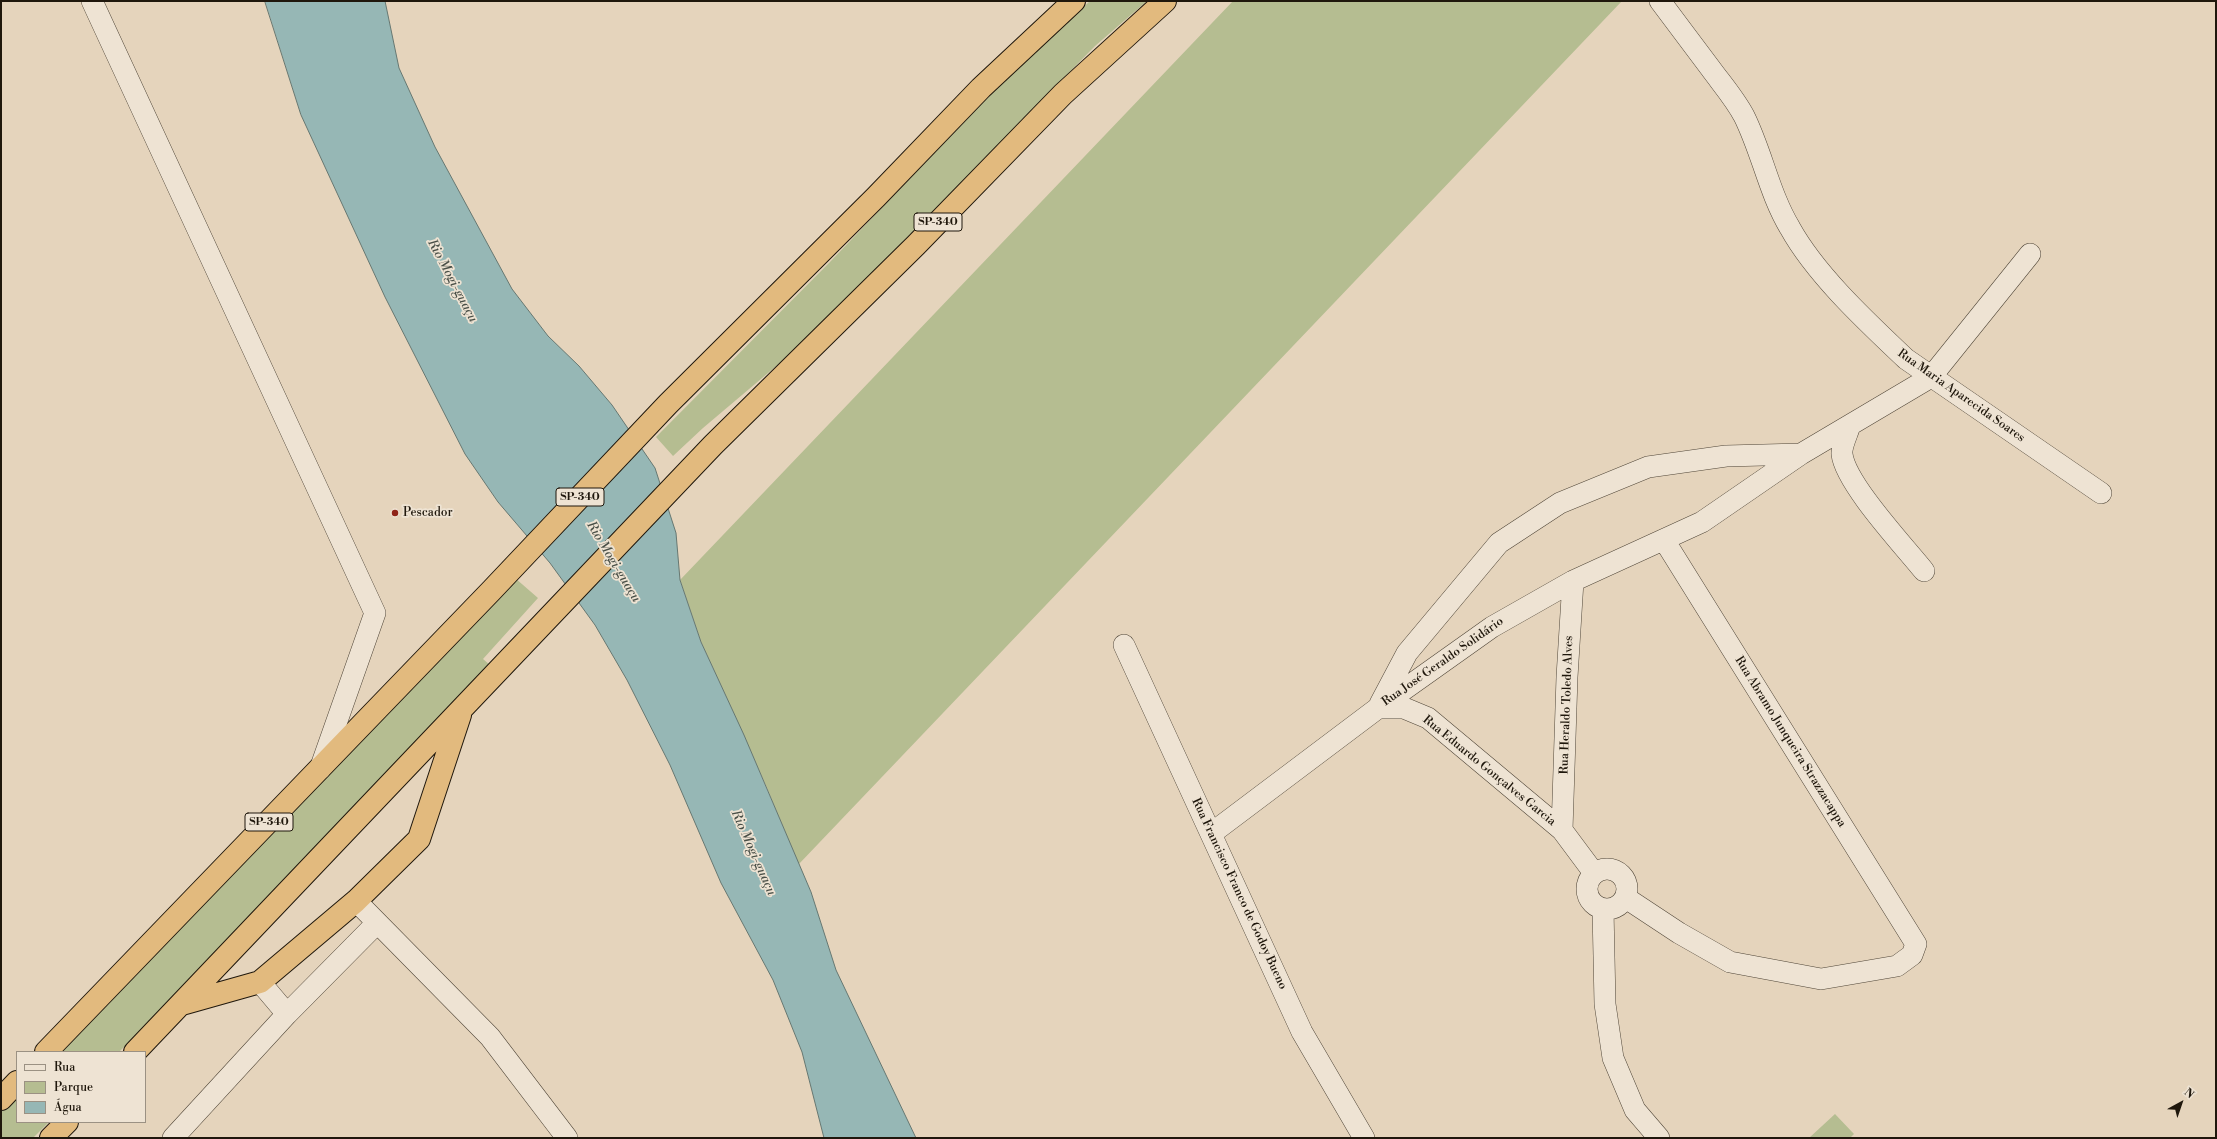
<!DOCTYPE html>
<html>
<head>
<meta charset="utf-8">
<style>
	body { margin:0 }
	#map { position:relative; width:2217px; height:1139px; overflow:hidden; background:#e5d4bc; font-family:"Libre Bodoni",serif }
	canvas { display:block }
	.frame { position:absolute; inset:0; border:2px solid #1f170c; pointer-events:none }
	.legend { position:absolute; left:16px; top:1051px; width:130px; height:72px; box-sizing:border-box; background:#eee3d3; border:1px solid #9b9183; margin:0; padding:5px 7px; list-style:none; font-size:12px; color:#1f170c }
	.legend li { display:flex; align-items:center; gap:8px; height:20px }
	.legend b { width:20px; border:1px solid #9b9183 }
	.north { position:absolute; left:2161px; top:1083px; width:40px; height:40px; -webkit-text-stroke:3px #eee3d3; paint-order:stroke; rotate:40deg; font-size:11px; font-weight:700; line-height:16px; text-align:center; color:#1f170c }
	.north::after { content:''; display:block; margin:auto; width:14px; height:18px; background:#1f170c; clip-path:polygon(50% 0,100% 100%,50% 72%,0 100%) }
</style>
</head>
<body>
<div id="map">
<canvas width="2217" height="1139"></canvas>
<div class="frame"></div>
<ul class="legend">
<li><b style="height:5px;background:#eee3d3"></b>Rua</li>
<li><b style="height:11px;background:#b5bd91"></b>Parque</li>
<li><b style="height:11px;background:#96b7b5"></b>Água</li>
</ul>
<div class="north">N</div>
</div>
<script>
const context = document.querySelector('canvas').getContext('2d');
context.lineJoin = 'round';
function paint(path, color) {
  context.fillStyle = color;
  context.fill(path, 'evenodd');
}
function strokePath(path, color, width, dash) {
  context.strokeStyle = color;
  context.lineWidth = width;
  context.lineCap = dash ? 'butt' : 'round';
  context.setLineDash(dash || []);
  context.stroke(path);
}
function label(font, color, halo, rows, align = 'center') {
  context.font = font + ' "Libre Bodoni",serif';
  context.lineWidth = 3.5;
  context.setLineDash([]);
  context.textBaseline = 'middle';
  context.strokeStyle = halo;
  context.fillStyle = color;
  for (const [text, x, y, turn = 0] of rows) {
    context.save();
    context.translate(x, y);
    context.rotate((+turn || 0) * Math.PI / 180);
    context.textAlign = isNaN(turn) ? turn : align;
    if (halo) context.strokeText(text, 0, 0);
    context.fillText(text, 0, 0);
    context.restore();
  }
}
paint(new Path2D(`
	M1090 1H1147L1095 46 855 291 781 362 703 428 673 456 656 437 829 263 1011 73Z
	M1233 1H1622L798 865 767 788 701 642 680 580Z
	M515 578 538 598 483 659 490 665 162 1009 119 1052H60L445 655Z
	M17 1096V1122H49L33 1138H1V1112Z
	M1835 1114 1854 1134 1850 1138H1809Z`), '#b5bd91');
const water = new Path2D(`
	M265 1H385L399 68 435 147 512 289 548 336 579 366 612 405 655 468 676 533 680 580 701 642 744 735 811 892 836 970 916 1138H824L802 1052 773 980 721 883 670 765 627 680 595 625 550 563 498 502 465 454 385 297 301 115Z`);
paint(water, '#96b7b5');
strokePath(water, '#667771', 1);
const minor = new Path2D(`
	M92 1 375 613 320 769
	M1660 1C1677 24 1694 46 1711 69 1722 84 1735 99 1744 116 1762 152 1769 193 1790 228 1816 275 1867 322 1906 359L2101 493
	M1850 425C1848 433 1841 446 1842 454 1845 483 1904 546 1924 571
	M1124 645 1302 1032 1364 1138
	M1380 704 1407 653 1499 543 1560 503 1648 467 1726 456 1801 454
	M1378 708H1404L1428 718 1562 830 1594 873
	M1562 830 1567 677 1573 581
	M1212 833 1378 708 1492 627 1573 581 1702 522 1801 454 1931 377 2030 254
	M1587 889a20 20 0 1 1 40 0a20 20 0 1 1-40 0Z
	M1626 898 1679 933 1730 962 1821 979 1897 966 1912 955 1916 944 1664 540
	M356 901 490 1037 567 1138
	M1603 909 1605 1004 1613 1058 1635 1110 1659 1138
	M260 982 287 1014
	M173 1138 287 1014 376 924`);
const highway = new Path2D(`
	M182 1004 260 982 356 901 419 839 460 715
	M46 1052 491 591 668 404 876 197 981 88 1074 1
	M135 1052 713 445 916 245 1063 94 1165 1
	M1 1099 17 1082
	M51 1138 67 1122`);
strokePath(minor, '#504638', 22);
strokePath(highway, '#1f170c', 24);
strokePath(minor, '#eee3d3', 21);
strokePath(highway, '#e2ba7e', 22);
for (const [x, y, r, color] of [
	[395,513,4,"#8f2418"]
]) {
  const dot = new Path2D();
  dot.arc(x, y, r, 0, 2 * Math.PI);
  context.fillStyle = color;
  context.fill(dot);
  strokePath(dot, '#eee3d3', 1.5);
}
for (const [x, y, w] of [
	[938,222,48],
	[580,497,48],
	[269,822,48]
]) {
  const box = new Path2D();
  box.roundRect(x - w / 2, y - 9, w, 18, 3);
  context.fillStyle = '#eee3d3';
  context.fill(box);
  strokePath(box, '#1f170c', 1);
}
label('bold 11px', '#1f170c', null, [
	["SP-340",938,222],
	["SP-340",580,497],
	["SP-340",269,822]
]);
label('12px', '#1f170c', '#eee3d3', [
	["Rua Maria Aparecida Soares",1961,396,35],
	["Rua José Geraldo Solidário",1443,662,-35],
	["Rua Heraldo Toledo Alves",1567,705,-88],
	["Rua Abramo Junqueira Strazzacappa",1790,742,58],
	["Rua Eduardo Gonçalves Garcia",1489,771,39],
	["Rua Francisco Franco de Godoy Bueno",1239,894,65]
]);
label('12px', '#1f170c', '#eee3d3', [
	["Pescador",403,513]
], 'left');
label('italic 13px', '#494f47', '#eee3d3', [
	["Rio Mogi-guaçu",452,281,62],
	["Rio Mogi-guaçu",613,562,59],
	["Rio Mogi-guaçu",753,853,66]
]);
</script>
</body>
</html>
